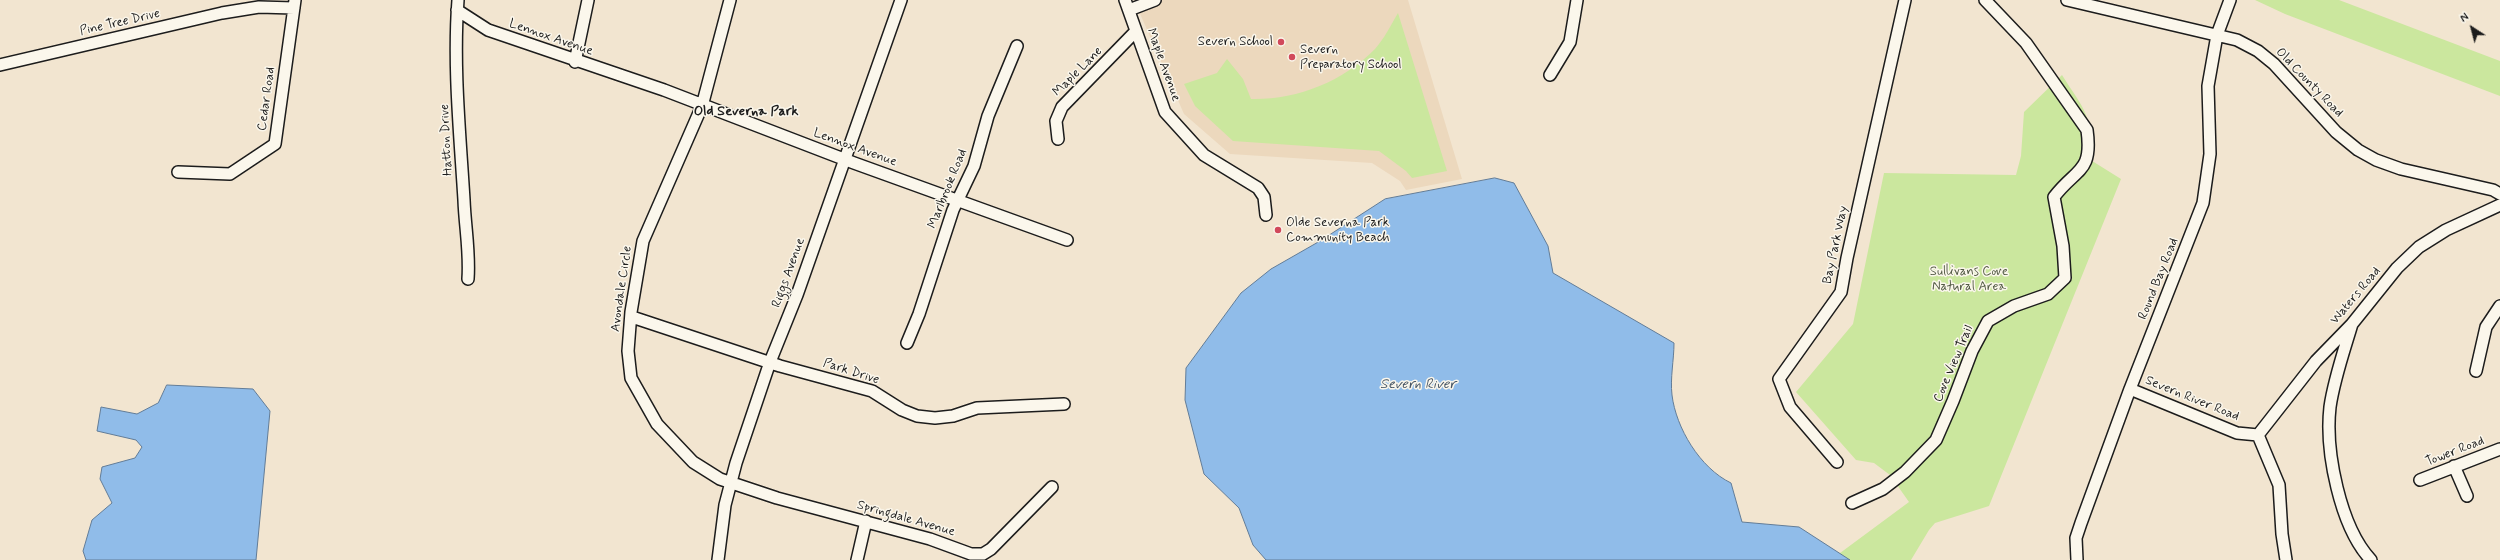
<!DOCTYPE html>
<html>
<head>
<meta charset="utf-8">
<style>
	body { margin:0 }
	#map { position:relative; width:2500px; height:560px; overflow:hidden; background:#f2e5d0; font-family:Mynerve,sans-serif }
	canvas { display:block }
	.north { position:absolute; left:2452px; top:8px; width:40px; height:40px; -webkit-text-stroke:3px #fbf7ec; paint-order:stroke; rotate:324deg; font-size:11px; font-weight:700; line-height:16px; text-align:center; color:#1c1c1c }
	.north::after { content:''; display:block; margin:auto; width:14px; height:18px; background:#1c1c1c; clip-path:polygon(50% 0,100% 100%,50% 72%,0 100%) }
</style>
</head>
<body>
<div id="map">
<canvas width="2500" height="560"></canvas>
<div class="north">N</div>
</div>
<script>
const context = document.querySelector('canvas').getContext('2d');
context.lineJoin = 'round';
function paint(path, color) {
  context.fillStyle = color;
  context.fill(path, 'evenodd');
}
function strokePath(path, color, width, dash) {
  context.strokeStyle = color;
  context.lineWidth = width;
  context.lineCap = dash ? 'butt' : 'round';
  context.setLineDash(dash || []);
  context.stroke(path);
}
function label(font, color, halo, rows, align = 'center') {
  context.font = font + ' Mynerve,sans-serif';
  context.lineWidth = 3;
  context.setLineDash([]);
  context.textBaseline = 'middle';
  context.strokeStyle = halo;
  context.fillStyle = color;
  for (const [text, x, y, turn = 0] of rows) {
    context.save();
    context.translate(x, y);
    context.rotate((+turn || 0) * Math.PI / 180);
    context.textAlign = isNaN(turn) ? turn : align;
    if (halo) context.strokeText(text, 0, 0);
    context.fillText(text, 0, 0);
    context.restore();
  }
}
paint(new Path2D(`
	M1134 0H1408L1462 179 1406 190 1400 181 1372 163 1230 154 1184 114Z`), '#ecd8bd');
paint(new Path2D(`
	M2255 0H2339L2500 61V96L2285 14Z
	M1398 13 1447 171 1412 178 1406 171 1379 151 1233 141 1195 106 1184 84 1217 73 1227 59 1243 79 1251 99C1296 100 1343 82 1375 49 1384 39 1391 25 1398 13Z
	M2062 75C2084 110 2094 116 2089 159L2121 179 1989 506 1935 523 1929 530 1911 560H1840L1836 556 1909 502 1890 475 1874 463 1856 460 1796 392 1853 324 1884 173 2016 175 2021 156 2024 112Z`), '#cbe79e');
const water = new Path2D(`
	M1495 178 1514 183 1548 246 1553 273 1674 343C1674 360 1670 378 1672 395 1676 428 1700 468 1731 483L1742 522 1799 527 1850 560H1266L1253 545 1239 508 1204 474 1185 400 1186 368 1241 293 1271 269 1320 241 1385 199Z
	M167 385 253 389 270 411 256 560H86L83 551 92 520 112 503 100 479 102 467 135 458 142 447 136 440 97 431 101 407 137 414 158 403Z`);
paint(water, '#90bce9');
strokePath(water, '#627c97', 1);
const minor = new Path2D(`
	M458 0C453 66 460 134 464 200 465 227 470 252 468 279
	M730 0 702 106 643 241 631 312 628 351 631 378 657 424 693 462 720 479 777 498 930 539 971 554H983L991 549 1052 487
	M1125 0 1165 112 1204 155 1258 188 1264 197 1266 215
	M2067 0 2237 40 2258 51 2274 64 2336 132 2358 150 2376 160 2401 169 2493 190 2500 194
	M457 10 488 30 664 90 854 163 1067 240
	M1129 10 1155 0
	M575 62 588 0
	M0 65 222 13 259 7 294 8
	M1550 75 1570 42 1577 0
	M1058 139 1056 121 1062 107 1135 32
	M178 172 230 174 275 144 295 0
	M632 317 780 366 872 391 902 410 917 416 935 418 953 416 977 408 1064 404
	M2352 324C2344 351 2334 379 2330 407 2325 451 2340 527 2371 560
	M907 343 919 314 953 210 974 166 988 116 1017 46
	M2476 371 2486 327 2500 306
	M2130 389 2237 433 2258 435 2279 485 2282 534 2286 560
	M2258 435 2316 361 2352 324 2397 268 2419 247 2446 230 2500 205
	M1837 462 1790 407 1779 379 1841 292 1847 258 1905 0
	M2454 466 2467 496
	M2420 480 2500 449
	M1852 503 1883 489 1905 472 1936 440 1953 401 1972 351 1988 321 2014 306 2048 294 2065 278 2063 246 2054 197C2076 168 2093 173 2087 130L2026 43 1985 0
	M718 560 725 505 736 463 770 362 797 295 901 0
	M857 560 866 521
	M2077 560 2076 538 2081 523 2130 389 2203 203 2210 154 2208 86 2217 35 2230 0`);
strokePath(minor, '#1c1c1c', 14);
strokePath(minor, '#fbf7ec', 11);
for (const [x, y, r, color] of [
	[1281,42,4,"#d1495b"],
	[1292,57,4,"#d1495b"],
	[1278,230,4,"#d1495b"]
]) {
  const dot = new Path2D();
  dot.arc(x, y, r, 0, 2 * Math.PI);
  context.fillStyle = color;
  context.fill(dot);
  strokePath(dot, '#fbf7ec', 1.5);
}
label('13px', '#1c1c1c', '#fbf7ec', [
	["Pine Tree Drive",120,23,-13],
	["Lennox Avenue",551,38,19],
	["Maple Avenue",1163,65,70],
	["Maple Lane",1078,72,-45],
	["Old County Road",2309,83,46],
	["Cedar Road",267,99,-82],
	["Hatton Drive",447,140,-93],
	["Lennox Avenue",855,148,20],
	["Marlbrook Road",948,189,-68],
	["Bay Park Way",1836,245,-78],
	["Riggs Avenue",789,273,-70],
	["Round Bay Road",2159,279,-68],
	["Avondale Circle",622,289,-82],
	["Waters Road",2356,296,-50],
	["Cove View Trail",1954,364,-67],
	["Park Drive",851,372,18],
	["Severn River Road",2192,399,22],
	["Tower Road",2455,452,-21],
	["Springdale Avenue",906,519,16]
]);
label('13px', '#1c1c1c', '#fbf7ec', [
	["Severn School",1273,42,"right"],
	["Severn",1300,50],
	["Preparatory School",1300,65],
	["Olde Severna Park",1286,223],
	["Community Beach",1286,238]
], 'left');
label('13px', '#515943', '#fbf7ec', [
	["Sullivans Cove",1969,272],
	["Natural Area",1969,287]
]);
label('bold 14px', '#1c1c1c', '#fbf7ec', [
	["Old Severna Park",746,112]
]);
label('italic 14px', '#455464', '#fbf7ec', [
	["Severn River",1418,385]
]);
</script>
</body>
</html>
